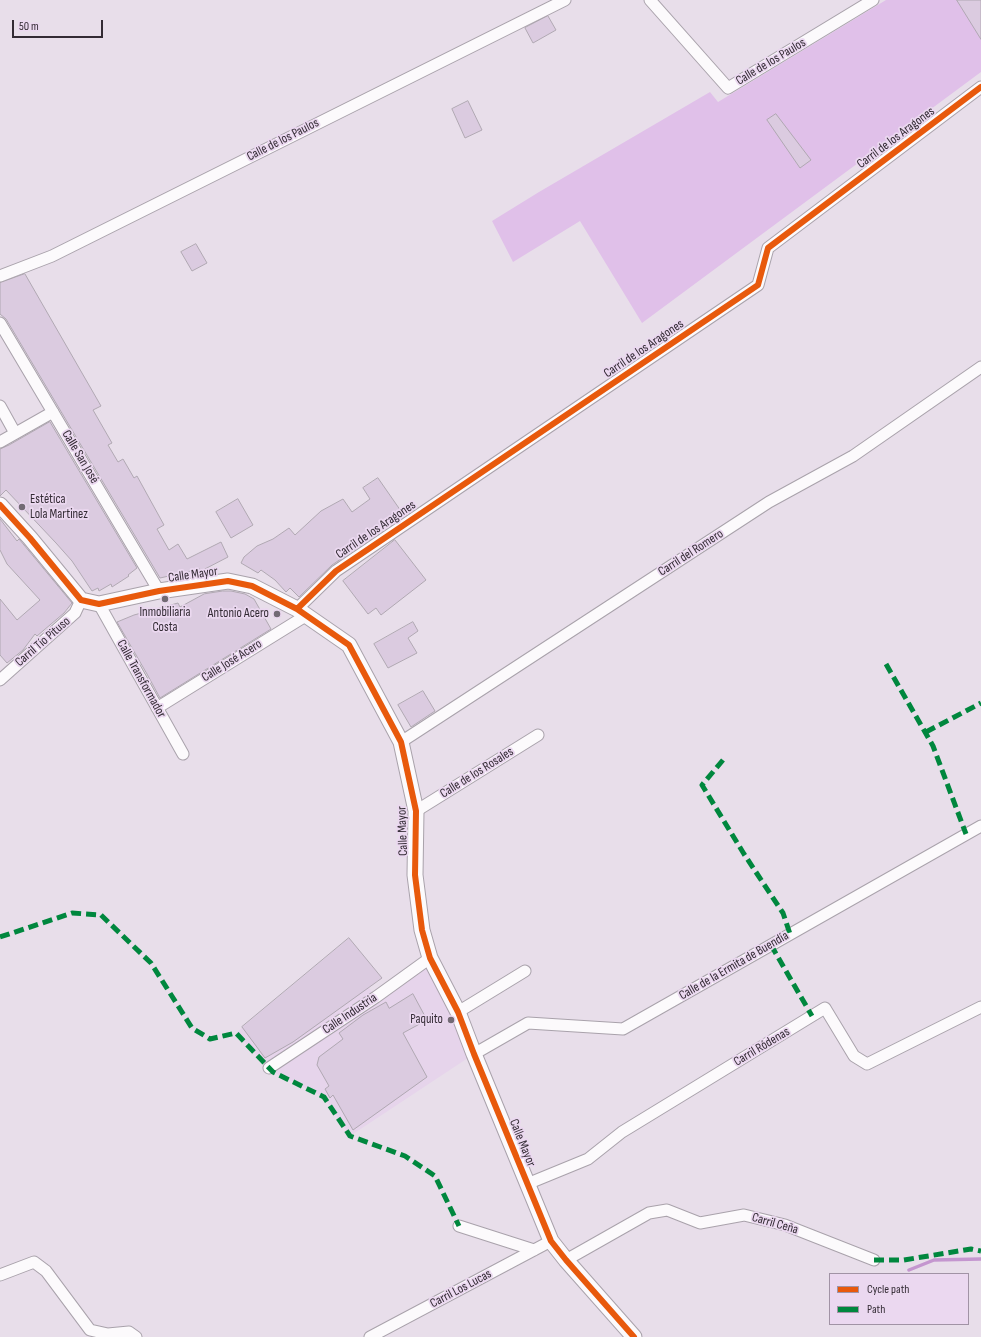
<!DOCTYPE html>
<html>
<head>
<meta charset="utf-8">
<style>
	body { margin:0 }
	#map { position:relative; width:981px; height:1337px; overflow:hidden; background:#e8deea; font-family:"Sofia Sans Condensed",sans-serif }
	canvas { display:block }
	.legend { position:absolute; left:829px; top:1273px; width:140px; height:52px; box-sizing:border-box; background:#ebd8f0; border:1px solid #a193a5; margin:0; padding:5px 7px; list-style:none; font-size:12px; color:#332b34 }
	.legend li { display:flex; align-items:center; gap:8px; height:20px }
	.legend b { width:20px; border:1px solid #a193a5 }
	.scale { position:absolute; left:12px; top:20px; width:91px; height:18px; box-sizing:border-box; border:2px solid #332b34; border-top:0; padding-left:5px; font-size:12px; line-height:14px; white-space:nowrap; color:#332b34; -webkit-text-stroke:3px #ebd8f0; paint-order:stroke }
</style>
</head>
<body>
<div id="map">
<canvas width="981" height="1337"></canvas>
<ul class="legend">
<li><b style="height:5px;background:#e8590c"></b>Cycle path</li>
<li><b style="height:5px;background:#00873e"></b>Path</li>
</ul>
<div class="scale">50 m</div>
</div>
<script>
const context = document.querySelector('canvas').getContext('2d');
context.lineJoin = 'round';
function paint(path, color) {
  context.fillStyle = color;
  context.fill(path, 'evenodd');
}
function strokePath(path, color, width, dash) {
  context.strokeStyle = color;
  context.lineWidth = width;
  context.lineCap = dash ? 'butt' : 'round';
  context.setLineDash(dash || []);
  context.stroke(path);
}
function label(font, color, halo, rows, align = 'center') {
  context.font = font + ' "Sofia Sans Condensed",sans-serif';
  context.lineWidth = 3.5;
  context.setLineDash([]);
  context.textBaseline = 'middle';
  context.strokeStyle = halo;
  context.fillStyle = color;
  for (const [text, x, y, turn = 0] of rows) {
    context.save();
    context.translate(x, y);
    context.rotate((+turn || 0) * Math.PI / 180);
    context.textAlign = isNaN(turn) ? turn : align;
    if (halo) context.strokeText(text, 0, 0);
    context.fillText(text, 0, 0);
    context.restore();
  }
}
paint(new Path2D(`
	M338 949 376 997 430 958 474 1054 350 1136 324 1097 273 1072 236 1033Z`), '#e6d4eb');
paint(new Path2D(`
	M886 0H981V72L642 323 580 221 513 262 492 221 539 192 710 92 718 102Z`), '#e0c0e9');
strokePath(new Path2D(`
	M909 1270 934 1260 981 1259`), '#c496cf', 3.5);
const building = new Path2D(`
	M957 0H981V39Z
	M548 16 556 30 533 43 525 28Z
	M468 101 482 130 465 138 452 109Z
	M776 114 811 160 800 168 767 120Z
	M196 244 207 263 192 271 181 252Z
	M25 274 101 406 93 410 112 443 108 445 118 462 123 459 134 478 137 476 164 525 157 529 169 550 178 544 187 559 221 542 228 557 201 571 200 569 160 578 6 319 0 314V283Z
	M50 422 137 568 128 575 129 576 112 587 111 584 99 591 98 588 92 591 72 561 56 543 6 490 0 496V449L9 445Z
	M378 478 403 514 373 534 357 548 332 565 299 597 290 588 286 592 275 580 261 570 258 573 241 563 244 557 257 546 273 539 289 528 295 535 321 511 343 499 352 512 370 499 363 488Z
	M238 499 253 525 231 538 216 512Z
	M0 519 17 541 19 539 72 603 64 613 37 636 35 634 23 650 7 663 0 655V599L17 620 40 600 7 564 0 550Z
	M395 540 426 580 381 615 376 608 368 614 343 581Z
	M223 591H231L245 594 254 599 271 629 160 698 147 674 117 622 134 615 178 603 180 607 204 594Z
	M413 622 418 631 408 638 417 653 388 668 374 644Z
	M423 691 435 711 411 727 398 705Z
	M349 938 382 978 293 1042 265 1058 242 1027Z
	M413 994 427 1020 403 1033 427 1077 353 1130 333 1095 330 1098 325 1089 329 1086 317 1065 319 1057 343 1039 339 1033 363 1015 386 1002 389 1008Z`);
paint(building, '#dbcbe0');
strokePath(building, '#b0a8b2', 1);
const street = new Path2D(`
	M650 0 728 88 873 0
	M0 276 52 256 565 0
	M0 323 159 591
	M0 406 15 433
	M0 442 53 412
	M99 604 183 754
	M297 609 336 571 758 285 768 248 981 87
	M0 680 75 613 81 600
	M157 708 307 615
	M401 742 769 502 853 456 981 367
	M416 811 538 735
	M458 1012 525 971
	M474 1054 528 1023 623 1029 981 826
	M269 1068 376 997 430 958
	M527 1184 588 1159 622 1132 825 1008 854 1056 867 1064 981 1007
	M459 1226 534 1250
	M566 1260 649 1213 667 1210 700 1223 744 1215 785 1225 874 1260
	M0 1275 34 1262 46 1271 90 1330 108 1334 129 1332 136 1337
	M370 1337 551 1241`);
const secondary = new Path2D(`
	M0 505 30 538 81 600 99 604 159 591 228 581 252 586 297 609 349 645 401 742 416 811 415 875 422 930 430 958 458 1012 474 1054 551 1241 566 1260 634 1337`);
strokePath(street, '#a9a2ab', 13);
strokePath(secondary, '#a9a2ab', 17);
strokePath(street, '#fcfafc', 11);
strokePath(secondary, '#fcfafc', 15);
strokePath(new Path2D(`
	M886 664 933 746 966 834
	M926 732 981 703
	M723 760 702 785 744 854 783 913 790 934
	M0 937 72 913 101 915 151 963 192 1028 210 1039 236 1033 273 1072 324 1097 350 1136 405 1156 435 1176 459 1226
	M771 945 812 1016
	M874 1260H904L971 1249 981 1251`), '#00873e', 5, [10, 5]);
strokePath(new Path2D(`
	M0 505 30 538 81 600 99 604 159 591 228 581 252 586 297 609 349 645 401 742 416 811 415 875 422 930 430 958 458 1012 474 1054 551 1241 566 1260 634 1337
	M297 609 336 571 758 285 768 248 981 87`), '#e8590c', 6);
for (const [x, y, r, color] of [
	[22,507,4,"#726a74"],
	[165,599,4,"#726a74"],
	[277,614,4,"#726a74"],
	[451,1020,4,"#726a74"]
]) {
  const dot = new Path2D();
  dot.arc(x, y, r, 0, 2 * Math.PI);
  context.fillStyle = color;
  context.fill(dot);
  strokePath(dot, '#ebd8f0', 1.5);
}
label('13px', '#332b34', '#ebd8f0', [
	["Calle de los Paulos",771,62,-31],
	["Carril de los Aragones",896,138,-37],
	["Calle de los Paulos",283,140,-27],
	["Carril de los Aragones",644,349,-34],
	["Calle San José",80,457,59],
	["Carril de los Aragones",376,530,-34],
	["Carril del Romero",691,553,-33],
	["Calle Mayor",193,575,-8],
	["Carril Tío Pituso",43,642,-41],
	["Calle José Acero",232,661,-32],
	["Calle Transformador",141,679,61],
	["Calle de los Rosales",477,773,-32],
	["Calle Mayor",403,831,-92],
	["Calle de la Ermita de Buendía",734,966,-30],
	["Calle Industria",350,1014,-34],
	["Carril Ródenas",762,1047,-31],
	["Calle Mayor",522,1143,68],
	["Carril Ceña",775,1224,16],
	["Carril Los Lucas",461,1289,-28]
]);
label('13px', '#332b34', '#ebd8f0', [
	["Estética",30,500,"left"],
	["Lola Martinez",30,515,"left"],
	["Inmobiliaria",165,613,"center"],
	["Costa",165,628,"center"],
	["Antonio Acero",269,614],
	["Paquito",443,1020]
], 'right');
</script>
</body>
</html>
